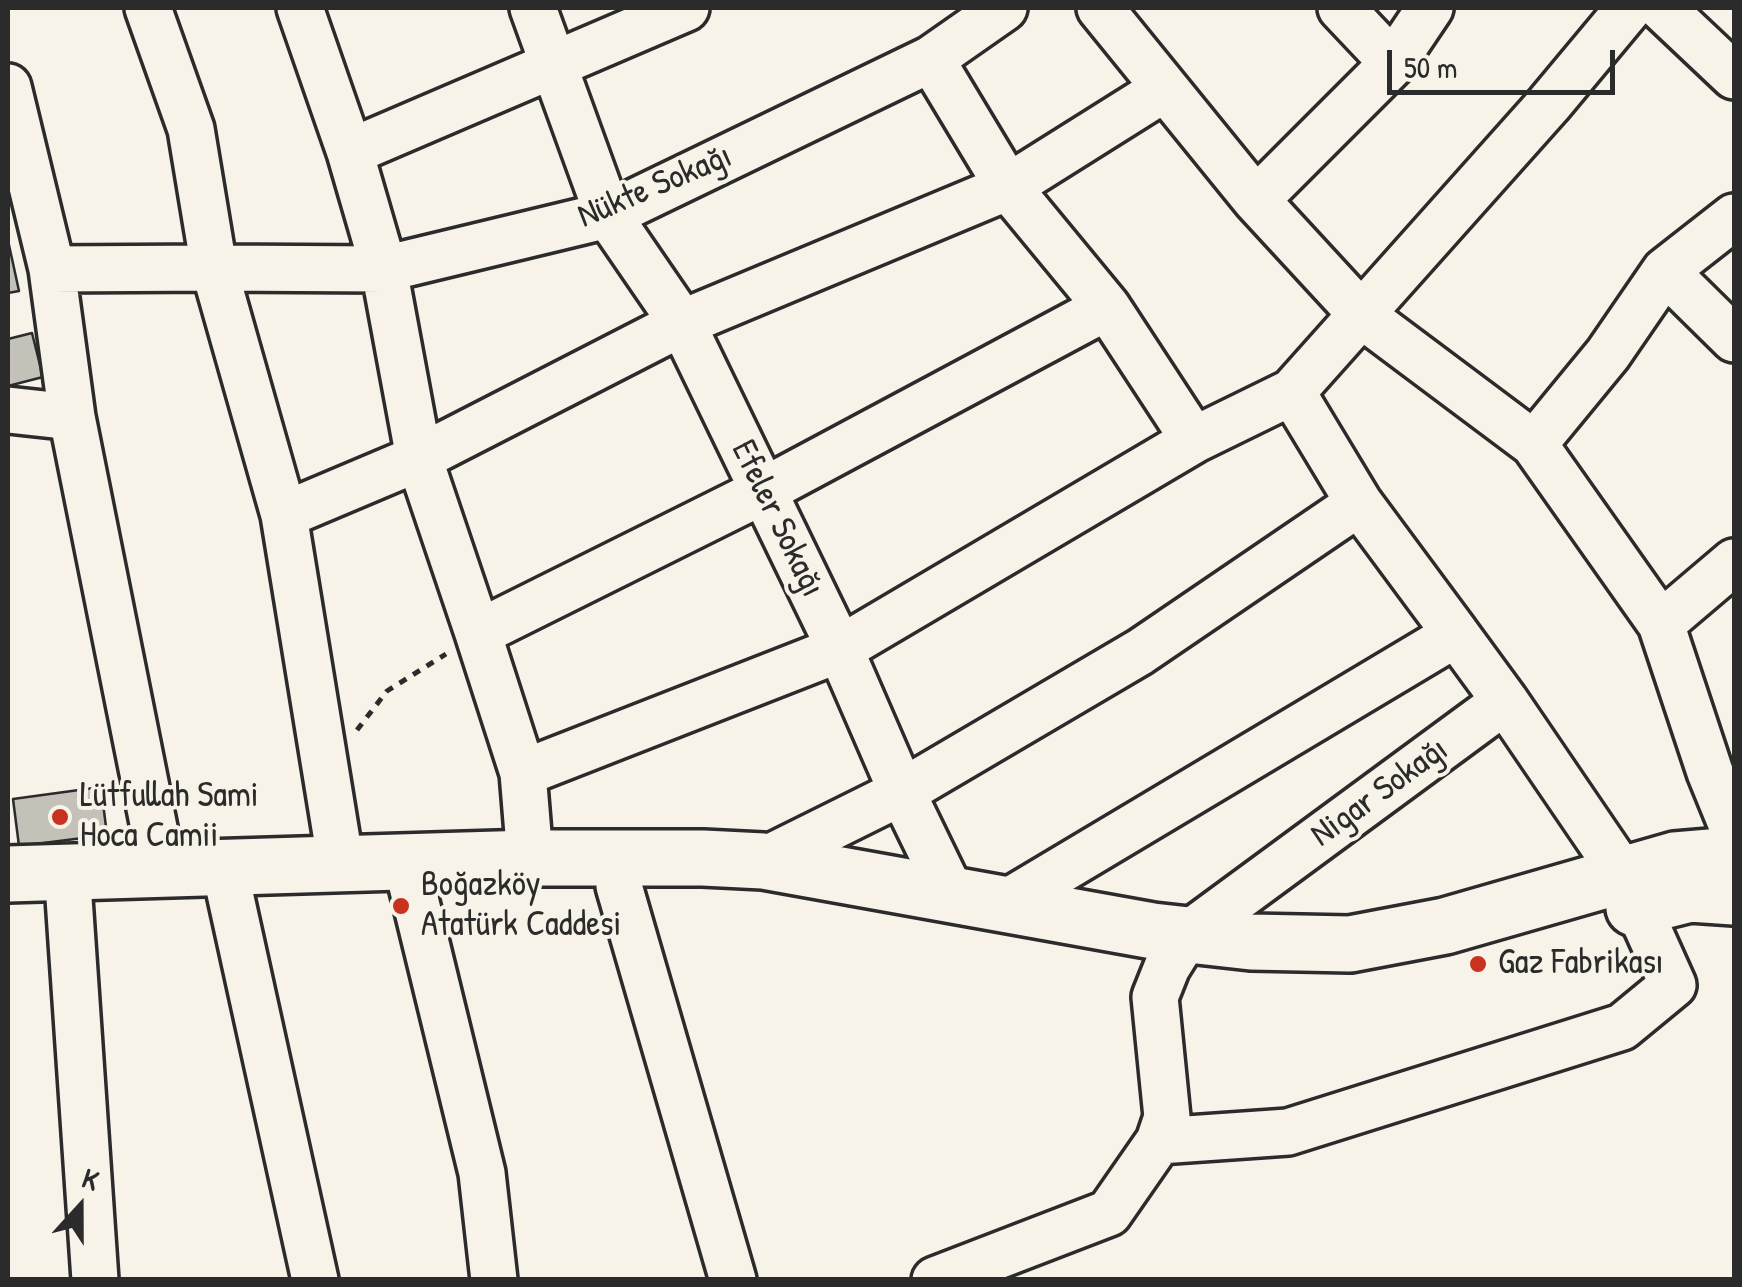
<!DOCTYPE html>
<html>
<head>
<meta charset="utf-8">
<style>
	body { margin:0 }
	#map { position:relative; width:1742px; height:1287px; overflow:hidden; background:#f7f3e8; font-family:"Patrick Hand",sans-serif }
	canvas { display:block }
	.frame { position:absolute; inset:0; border:10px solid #2b2b2b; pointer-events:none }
	.north { position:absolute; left:30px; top:1157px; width:100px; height:100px; -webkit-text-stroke:8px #f7f3e8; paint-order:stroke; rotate:21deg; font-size:28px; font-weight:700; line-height:40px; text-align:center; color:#2b2b2b }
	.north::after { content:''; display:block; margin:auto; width:35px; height:45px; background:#2b2b2b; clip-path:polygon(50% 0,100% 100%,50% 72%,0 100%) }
	.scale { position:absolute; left:1387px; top:50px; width:228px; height:45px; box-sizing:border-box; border:5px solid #2b2b2b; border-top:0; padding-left:12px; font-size:30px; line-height:35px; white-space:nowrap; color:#2b2b2b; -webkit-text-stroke:8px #f7f3e8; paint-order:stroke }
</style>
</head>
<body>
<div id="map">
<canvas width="1742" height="1287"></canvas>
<div class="frame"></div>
<div class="north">K</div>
<div class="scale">50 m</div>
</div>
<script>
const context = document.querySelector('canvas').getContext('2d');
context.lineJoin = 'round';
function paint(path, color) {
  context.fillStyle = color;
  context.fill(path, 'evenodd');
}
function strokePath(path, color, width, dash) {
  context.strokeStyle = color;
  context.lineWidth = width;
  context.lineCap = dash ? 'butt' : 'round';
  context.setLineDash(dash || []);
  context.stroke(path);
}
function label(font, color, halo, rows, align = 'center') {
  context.font = font + ' "Patrick Hand",sans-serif';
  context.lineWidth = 8;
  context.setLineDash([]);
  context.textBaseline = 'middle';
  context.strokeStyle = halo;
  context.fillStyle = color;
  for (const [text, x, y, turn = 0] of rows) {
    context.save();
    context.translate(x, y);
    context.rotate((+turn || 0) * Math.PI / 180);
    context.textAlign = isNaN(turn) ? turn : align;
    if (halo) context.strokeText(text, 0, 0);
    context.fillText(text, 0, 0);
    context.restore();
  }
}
const building = new Path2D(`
	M9 245 19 291 8 293V246Z
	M32 333 43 377 8 386V339Z
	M101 787 107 835 19 846 13 799Z`);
paint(building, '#c4c1b9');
strokePath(building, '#2b2b2b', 2.5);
const minor = new Path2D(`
	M148 8 191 129 214 268 384 269 608 215 931 59 1004 8
	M300 8 350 152
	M1100 8 1256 200 1363 316 1534 444 1661 624 1710 772 1734 831
	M1341 8 1393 63
	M1662 8 1734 76
	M931 59 1008 187 1164 89
	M8 87 52 269 214 268 284 515 341 865
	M1256 200 1393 63 1430 8
	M52 269 72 417 162 868
	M1665 271 1734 339
	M1292 392 1359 503
	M8 410 72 417
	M1534 444 1608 354 1665 271 1734 217
	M284 515 419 458 384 269 350 152 686 8
	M1661 624 1734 562
	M478 633 419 458 682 323 1008 187 1107 307
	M523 773 478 633 763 491 1107 307 1194 440
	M530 858 523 773 840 649 682 323 608 215 533 8
	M763 861 902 792 840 649 1194 440 1292 392 1549 104 1629 8
	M228 884 315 1280
	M412 886 482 1173 494 1280
	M619 886 733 1280
	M952 895 902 792 1140 652 1359 503 1456 634 1004 904
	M69 898 95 1280
	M1159 1141 1288 1132 1622 1027 1673 985 1624 876 1505 701
	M935 1280 1109 1213 1159 1141 1167 1117 1155 997 1167 967 1187 935 1505 701 1456 634`);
const major = new Path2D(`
	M8 874 530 858H703L763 861 1153 931 1251 942 1350 944 1445 926 1675 860 1734 855
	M1634 908 1690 894 1734 897`);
strokePath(minor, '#2b2b2b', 52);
strokePath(major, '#2b2b2b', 62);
strokePath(new Path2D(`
	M357 730 387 691 446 654`), '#2b2b2b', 5, [8, 8]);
strokePath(minor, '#f7f3e8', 45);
strokePath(major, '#f7f3e8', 55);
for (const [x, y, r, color] of [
	[60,817,10,"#c8321e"],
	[401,906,10,"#c8321e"],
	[1478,964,10,"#c8321e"]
]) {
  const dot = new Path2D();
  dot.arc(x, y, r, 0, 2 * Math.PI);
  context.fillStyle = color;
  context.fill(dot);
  strokePath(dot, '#f7f3e8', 4);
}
label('35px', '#2b2b2b', '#f7f3e8', [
	["Nükte Sokağı",655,187,-23],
	["Efeler Sokağı",777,519,64],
	["Nigar Sokağı",1380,793,-36]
]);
label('35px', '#2b2b2b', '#f7f3e8', [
	["Lütfullah Sami",80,797],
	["Hoca Camii",80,837],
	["Boğazköy",421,886],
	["Atatürk Caddesi",421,926],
	["Gaz Fabrikası",1498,964]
], 'left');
</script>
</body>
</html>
